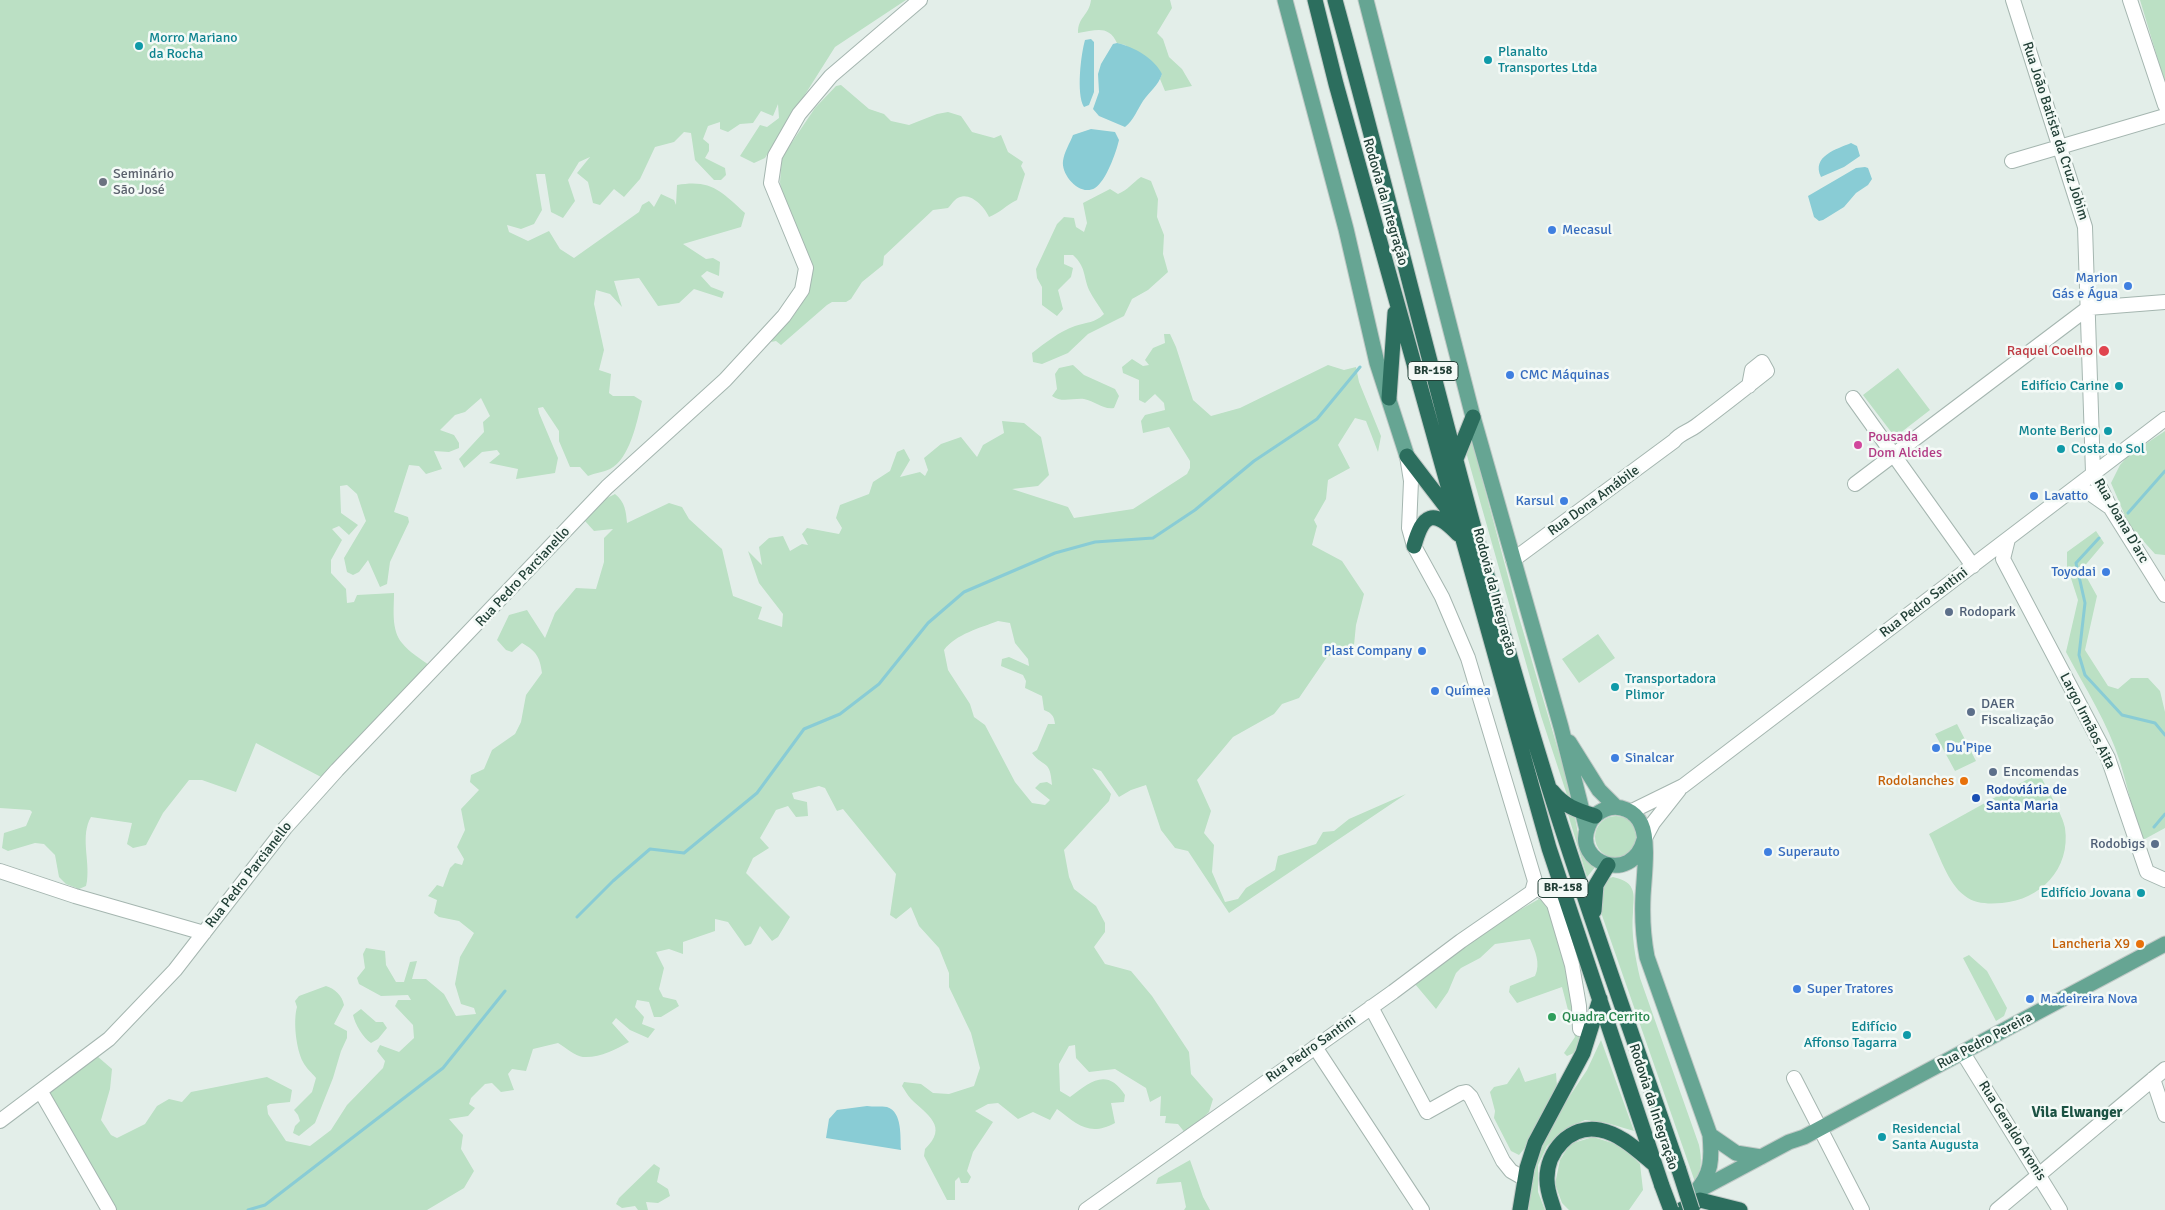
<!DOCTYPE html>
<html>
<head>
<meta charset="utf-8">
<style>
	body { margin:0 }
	canvas { display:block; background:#e3eee9 }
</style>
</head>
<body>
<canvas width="2165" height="1210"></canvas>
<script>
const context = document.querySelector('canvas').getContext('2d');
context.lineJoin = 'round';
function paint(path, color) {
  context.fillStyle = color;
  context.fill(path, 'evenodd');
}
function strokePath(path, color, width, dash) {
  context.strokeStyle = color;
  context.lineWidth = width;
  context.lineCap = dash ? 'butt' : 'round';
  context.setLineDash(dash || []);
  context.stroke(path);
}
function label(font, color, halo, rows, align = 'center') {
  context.font = font + ' Signika,sans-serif';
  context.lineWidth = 5;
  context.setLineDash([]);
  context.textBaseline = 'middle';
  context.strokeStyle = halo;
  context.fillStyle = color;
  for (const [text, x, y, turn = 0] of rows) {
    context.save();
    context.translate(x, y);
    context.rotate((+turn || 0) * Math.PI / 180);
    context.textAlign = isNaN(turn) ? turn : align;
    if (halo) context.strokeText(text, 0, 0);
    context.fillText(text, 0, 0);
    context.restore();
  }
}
paint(new Path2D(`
	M0 0H906L835 47 765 158 754 163 740 156 760 125 767 127 779 118 778 104 773 116 761 111 753 123 740 124 728 132 720 129V122L708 126 703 139 709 144V151L705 158 725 168 726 175 721 180H714L695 160 691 133 684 132 674 142 655 147 640 179 624 197 614 189 600 205 593 203 588 182 577 173 590 157 579 162 568 180 575 201 563 218 551 212 545 174H536L542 210 534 224 521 229 507 225 509 232 528 241 549 231 560 249 574 258 639 212 642 205 649 201 654 207 661 194 674 200 676 205 677 185C711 179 721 191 745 213L741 227 683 244 706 259 713 258 720 262 719 276 707 271 701 276 711 287 724 292 722 298 694 289 679 303 658 306 639 278 614 281 622 307 610 294 596 290 594 304 604 350 599 370 611 374 609 393 613 396H634L642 401C637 421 630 459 610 469 604 472 595 473 588 476L580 467H570L559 441V431L543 407 538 408 539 413 558 458 555 473 516 479 518 469 489 463 500 454 497 450 482 452 464 468 459 459 484 432 483 422 490 416 481 398 465 412 455 415 440 430 454 435 459 443V448L449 452 434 451 442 469 426 474 419 466 409 465 394 512 408 517 409 522 390 562 387 584 380 587 368 560 359 572 353 575 347 572 344 558 366 521 357 494 347 485 340 486 341 513 358 525 349 535 339 526 332 529 342 540 331 560V573L346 589 347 603 354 602 357 595 394 593C394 609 391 630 402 643 409 652 421 659 430 666L323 778 256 743 236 792 202 780H189L163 813 146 845 133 848 127 844 132 823 91 817C80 836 90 860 87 881L86 886 79 889 66 884 59 877 55 855 44 844 35 843 8 851 2 848 4 833 26 826 32 812 30 810 0 808Z
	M1091 0H1170L1172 8 1157 33 1163 39 1169 57 1182 69 1192 86 1165 91 1160 79 1162 74 1125 45 1117 43C1108 24 1095 31 1078 33 1078 16 1089 16 1091 0Z
	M2140 0H2165V83Z
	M841 85 869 109 884 114 891 121 909 125 937 114 948 112 961 116 972 132 994 138 1001 135 1008 152 1023 162 1021 166 1025 174 1017 200C1006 205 1000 213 989 217 985 208 972 193 960 197 955 198 951 205 948 208L933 210 884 256 883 265 862 282 851 299 846 302H832L827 305 781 345 776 341 771 342 782 326 792 318 809 293 810 268 782 198 780 182 782 157 815 108 836 86Z
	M1141 177 1151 181 1158 199 1157 217 1164 235 1163 254 1168 272 1148 290 1132 299 1124 316 1088 334 1068 353 1042 364 1033 362 1032 353C1045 343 1060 331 1075 326 1087 322 1095 323 1104 314 1099 306 1093 298 1089 290 1083 275 1086 267 1073 255H1064V264L1073 268 1071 277 1058 290 1063 309 1057 316 1042 305V287L1037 278 1036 269 1057 224 1064 217 1074 218 1076 227 1084 232 1087 223 1083 203 1110 189 1118 194C1128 190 1132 183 1141 177Z
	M1164 334H1170L1176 347 1193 400 1211 416 1240 408 1328 365 1344 370 1356 367 1359 382 1381 436 1378 452 1366 421 1355 418 1338 445 1350 468 1328 480 1326 499 1314 520 1317 526 1312 545 1342 561 1364 594 1356 625 1354 645 1327 657 1299 698 1282 704 1274 714 1233 737 1197 780 1211 811 1204 833 1214 845 1212 872 1225 902 1238 899 1246 888 1275 870 1278 856 1316 844 1323 832 1334 831 1349 819 1406 794 1229 913 1188 851 1175 848 1161 830 1146 785 1131 790 1119 797 1101 771 1092 768 1111 794 1109 801 1064 850 1069 877 1074 889 1096 906 1105 923V932L1094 947 1105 964 1131 971 1152 996 1189 1052 1191 1074 1213 1099 1209 1112 1186 1134 1178 1124 1165 1123 1166 1116H1160L1161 1096 1150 1102 1146 1088 1115 1069 1089 1072 1076 1058 1075 1045 1069 1046 1059 1064 1060 1091 1070 1097C1090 1082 1107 1067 1125 1095L1124 1102 1111 1103 1115 1123C1089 1137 1077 1124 1057 1109L1050 1120 1033 1112 1018 1119 998 1103 988 1104 975 1111 993 1122 973 1152 967 1171 971 1177 968 1183H961L959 1177 955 1181V1200H947L924 1156 925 1149C949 1126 927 1115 911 1099 907 1095 905 1090 902 1086L904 1082 921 1084 933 1093 949 1094 974 1086 980 1068 971 1033 949 987V973L939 948 919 926 911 907 896 919 890 915 896 874 843 809 837 811 825 788 819 786 792 793 794 799 807 802 808 816 796 817 788 806 776 810 760 838 769 848 753 858 746 873 790 917 778 937 772 941 760 926 751 944 745 946 728 922 715 919V931L683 942V954L669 949 656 952 664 968 659 989 663 997 676 1000 679 1006 661 1017H654L649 1002 637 1000 635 1007 644 1017 642 1024 655 1029 648 1038 630 1030 616 1018 612 1023 629 1042C615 1050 600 1058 583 1057 575 1056 565 1047 558 1043L533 1049 526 1071 512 1069 508 1074 514 1090 501 1092 492 1083 485 1084 471 1098 469 1104 475 1108 468 1116 449 1119 463 1135 461 1149 474 1171 464 1188 427 1210H115L51 1101 50 1090 97 1056 112 1069 110 1089 101 1120 111 1135 117 1138 145 1124 157 1106 169 1099 182 1102 191 1092 267 1077 292 1090 290 1102 270 1104 267 1106 268 1114 286 1141 310 1146 331 1130 347 1105 383 1068 385 1061 377 1051 380 1045 399 1052 414 1038 413 1025 395 1006 398 1000H411L408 995 381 996 359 984 357 978 365 968 363 954 366 948 385 951 386 965 396 982H404L410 962 417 961 412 979H426L444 994 456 1016 476 1014 474 1008 461 1004 455 984 460 957 474 933 459 921 439 917 434 913 437 900 428 896 437 885 443 887 450 868 455 863 462 865 464 859 457 847 465 830 461 809 479 790 470 782 471 775 484 769 492 750 515 734 521 722 526 695 542 673C540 657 536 651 522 643L512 652 506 650 497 640 509 615 527 610 545 638 555 613 576 588 596 589 604 562V538L613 529 594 531 585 521 603 500 615 494C625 502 626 511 627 523L669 503 682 507 689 519 722 549 733 596 762 607 758 619 782 627 783 614 759 583 748 551 762 565 759 547 769 538 783 536 790 551 802 544 808 545 802 534 807 528 839 534 842 528 836 518 840 505 869 494 873 482 890 471 897 452 904 449 910 460 900 477 920 472 925 476 928 470 924 458 941 444 961 437 977 457 983 445 1004 433 1002 421 1024 423 1041 437 1049 475 1038 486 1012 489 1068 507 1074 518 1133 509 1187 474 1190 468V461L1169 427 1143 433 1141 421 1145 415 1165 410 1164 403 1155 394 1145 403 1139 400V380L1123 373 1122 367 1132 359 1143 366 1149 365 1145 360 1153 348 1165 343ZM998 621 1010 623 1015 643 1028 659 1029 666 1009 657 1002 659 1001 666 1023 675 1026 681 1025 688 1042 696 1044 710C1052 713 1054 716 1055 724H1048L1037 750 1032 753C1045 769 1050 759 1052 785L1047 782 1040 783 1035 788 1050 800 1045 805 1032 803 1015 782 985 725 974 717 970 704 948 670 944 650C956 634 980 628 998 621Z
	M1073 365 1084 375 1115 389 1119 396 1114 408C1103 410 1095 401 1084 399 1073 398 1061 403 1052 396L1057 389 1055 374 1059 368Z
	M1898 368 1930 410 1895 437 1863 395Z
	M2165 431V555L2155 554 2129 525 2111 483 2120 465 2129 455Z
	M1471 437 1518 614 1572 797 1567 795 1541 716 1466 452Z
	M2096 531 2104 543 2082 569 2097 596 2085 650 2108 686 2118 689 2131 678H2148L2160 691 2165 712V828L2143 840C2133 814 2128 788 2120 762 2108 723 2085 688 2066 652L2078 600 2067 566V552Z
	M1598 634 1615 658 1579 683 1562 659Z
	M1957 724 1976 761 1955 771 1935 734Z
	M2039 773C2046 787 2063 815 2065 828 2071 869 2040 900 2002 903 1989 904 1975 904 1965 896 1947 883 1939 853 1929 834Z
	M1567 811 1574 812 1580 844 1596 866 1587 877Z
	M1595 837a21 21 0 1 1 42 0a21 21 0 1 1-42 0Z
	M1613 877C1620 879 1629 881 1632 889 1635 895 1633 905 1633 912 1631 934 1635 956 1640 978L1699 1145C1702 1160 1702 1169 1695 1182L1597 901 1601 881Z
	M1539 899 1549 906 1553 913 1584 1037 1574 1053 1567 1056 1564 1053 1575 1037 1562 987 1517 1003 1509 992 1510 986 1535 976C1541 963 1535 951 1530 939L1495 944 1480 958 1461 968 1456 973 1448 992 1436 1009 1415 984 1488 928Z
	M1969 955 1987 971 2007 1008 2004 1016 1996 1021 1963 958Z
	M326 986C335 989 342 995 344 1005L334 1024 347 1031V1038L341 1051 333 1078 315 1123 299 1136 293 1133 295 1126 300 1121 298 1115 294 1110 312 1092 316 1078C312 1073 306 1068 303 1062 296 1049 293 1021 297 1007L295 1001 299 996Z
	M361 1009 376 1022H383L387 1028 378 1039 371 1043C363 1038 355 1024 353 1015Z
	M1601 1040 1634 1131 1607 1123 1585 1120 1566 1129 1547 1146 1538 1165V1192L1545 1210H1523L1527 1180 1551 1124 1587 1070Z
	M1519 1067 1525 1082 1556 1073 1557 1086 1529 1143 1519 1155 1511 1151 1494 1118 1495 1111 1490 1092 1494 1087 1507 1084Z
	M1593 1137 1622 1146 1640 1164 1643 1190 1629 1210H1569L1562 1203 1555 1184 1560 1160 1570 1144Z
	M1190 1160 1203 1197 1210 1210H1184L1186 1207 1181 1182 1156 1184 1158 1178Z
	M654 1164 660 1168 657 1182 668 1189 670 1196 658 1203 646 1202 648 1210H638L635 1206 622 1208 616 1204 619 1198Z`), '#bbe0c4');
paint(new Path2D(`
	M1091 39 1094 42V92L1089 105 1084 107C1076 94 1081 54 1085 40Z
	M1117 43C1134 47 1154 58 1162 74 1158 86 1150 91 1143 101 1137 110 1134 120 1125 127L1099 116 1093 109 1099 92 1098 74 1101 64 1113 44Z
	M1091 129 1115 132 1119 140C1116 153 1106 181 1095 188 1080 197 1061 175 1063 161 1064 152 1070 143 1073 135Z
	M1851 143 1857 146 1860 156 1844 167 1821 177C1811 156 1837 149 1851 143Z
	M1865 167 1868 168 1872 179 1868 185 1856 193 1844 207 1823 220 1819 221 1814 217 1808 196 1856 168Z
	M867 1106C873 1107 881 1106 887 1107 903 1112 900 1138 901 1150L826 1138 829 1119 837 1110Z`), '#89ccd5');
strokePath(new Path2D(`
	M2128 513 2165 471
	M2099 538 2076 563 2085 603 2079 655 2085 675 2122 715 2155 723 2165 735
	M2154 827 2165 814
	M577 917 613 881 650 849 684 853 757 793 804 729 840 714 879 684 928 623 964 592 1055 553 1095 542 1153 538 1195 510 1254 461 1317 419 1360 367
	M248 1210 265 1205 443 1068 505 991`), '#89ccd5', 3);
const minor = new Path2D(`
	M2013 0 2085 227 2093 473 2110 507 2165 595
	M2130 0 2165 105
	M2012 161 2165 116
	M1853 398 1973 566
	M1855 484 2088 308 2165 302
	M2072 490 2088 492 2108 506
	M2008 539 2003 559 2108 758 2147 872 2165 880
	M1513 560 1674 441C1680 433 1688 432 1696 426 1720 408 1743 390 1767 371L1762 362 1752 370 1749 386
	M1630 812 1683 786 2165 419
	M1644 840 1653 823 1679 790
	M0 871 75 896 204 933
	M1534 887 1545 893 1554 904 1572 965 1579 1006 1580 1029
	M1371 1007 1427 1112 1461 1093 1466 1092 1471 1097 1503 1161 1511 1171 1525 1179
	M1315 1047 1422 1210
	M1963 1053 2060 1210
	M1794 1078 1862 1210
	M2153 1079 2165 1115
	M41 1092 109 1210
	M0 1121 109 1039 175 970 285 828 337 770 607 487 725 380 784 316 802 290 806 268 771 183 775 156 799 114 831 76 920 0
	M1086 1210 1393 992 1461 941 1532 892 1535 881 1468 658 1442 597 1414 546 1409 528 1411 481 1407 456
	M1997 1210 2165 1069`);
const major = new Path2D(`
	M1285 0 1346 229 1377 363 1407 456
	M1366 0 1473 417 1561 727 1587 830
	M1569 742 1599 790 1616 807
	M1644 840C1632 885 1573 863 1588 827 1591 818 1598 812 1606 809 1620 804 1635 811 1641 824 1649 841 1644 877 1643 896 1642 917 1643 936 1647 957L1710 1135C1712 1158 1712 1175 1695 1192
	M1710 1135 1736 1153 1761 1157
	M1701 1189 1789 1142 1804 1137 2165 944`);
const highway = new Path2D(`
	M1315 0 1336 84 1549 848 1662 1186
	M1335 0C1406 258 1466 519 1545 775 1586 908 1634 1039 1679 1170
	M1389 398 1395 313
	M1407 456 1453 516
	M1456 459 1473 417
	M1414 546C1423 514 1433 508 1458 534
	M1552 791C1564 806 1576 810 1595 816
	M1594 911 1596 885 1608 865
	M1520 1210 1527 1168 1535 1143 1583 1053 1600 999
	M1554 1210C1551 1200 1547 1191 1547 1180 1546 1152 1570 1124 1600 1130 1621 1134 1638 1151 1654 1164
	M1681 1210 1700 1200 1740 1210`);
strokePath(minor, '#a5b6b0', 16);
strokePath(major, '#c1cac7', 17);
strokePath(highway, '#c1cac7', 17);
strokePath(minor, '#fff', 14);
strokePath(major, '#66a593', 15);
strokePath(highway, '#2c6e5e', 15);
const highwayBridge = new Path2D(`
	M1679 1170 1692 1210
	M1662 1186 1671 1210`);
strokePath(highwayBridge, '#c1cac7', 17, []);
strokePath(highwayBridge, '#2c6e5e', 15);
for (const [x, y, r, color] of [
	[139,46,5,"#0f9aa8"],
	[1488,60,5,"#0f9aa8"],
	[103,182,5,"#6b7280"],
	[1552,230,5,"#3f7fe0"],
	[2128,286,5,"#3f7fe0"],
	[2104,351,6,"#e0444e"],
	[1510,375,5,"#3f7fe0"],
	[2119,386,5,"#0f9aa8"],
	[2108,431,5,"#0f9aa8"],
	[1858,445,5,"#d1479c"],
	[2061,449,5,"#0f9aa8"],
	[2034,496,5,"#3f7fe0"],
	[1564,501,5,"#3f7fe0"],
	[2106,572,5,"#3f7fe0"],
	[1949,612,5,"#5c6f8a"],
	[1422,651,5,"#3f7fe0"],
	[1615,687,5,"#0f9aa8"],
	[1435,691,5,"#3f7fe0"],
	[1971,712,5,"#5c6f8a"],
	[1936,748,5,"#3f7fe0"],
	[1615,758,5,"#3f7fe0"],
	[1993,772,5,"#5c6f8a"],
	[1964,781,5,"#e8710a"],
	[1976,798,5,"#1a4fb4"],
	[2155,844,5,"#5c6f8a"],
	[1768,852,5,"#3f7fe0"],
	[2141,893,5,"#0f9aa8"],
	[2140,944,5,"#e8710a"],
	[1797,989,5,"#3f7fe0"],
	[2030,999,5,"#3f7fe0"],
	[1552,1017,5,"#2e9e5b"],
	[1907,1035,5,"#0f9aa8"],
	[1882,1137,5,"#0f9aa8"]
]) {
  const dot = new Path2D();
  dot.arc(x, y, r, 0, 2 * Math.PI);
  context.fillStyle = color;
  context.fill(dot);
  strokePath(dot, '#f4faf7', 2);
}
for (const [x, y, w] of [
	[1433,371,50],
	[1563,888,50]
]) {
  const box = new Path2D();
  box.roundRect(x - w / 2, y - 9.5, w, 19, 4);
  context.fillStyle = '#f4faf7';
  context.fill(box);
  strokePath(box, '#224037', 1);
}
label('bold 12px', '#224037', null, [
	["BR-158",1433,371],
	["BR-158",1563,888]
]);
label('14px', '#0d838f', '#f4faf7', [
	["Morro Mariano",149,38],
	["da Rocha",149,54],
	["Planalto",1498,52],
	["Transportes Ltda",1498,68],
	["Edifício Carine",2109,386,"right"],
	["Monte Berico",2098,431,"right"],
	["Costa do Sol",2071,449],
	["Transportadora",1625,679],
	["Plimor",1625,695],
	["Edifício Jovana",2131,893,"right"],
	["Edifício",1897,1027,"right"],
	["Affonso Tagarra",1897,1043,"right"],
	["Residencial",1892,1129],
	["Santa Augusta",1892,1145]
], 'left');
label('14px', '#224037', '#f4faf7', [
	["Rua João Batista da Cruz Jobim",2055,131,72],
	["Rodovia da Integração",1385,202,74],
	["Rua Dona Amábile",1594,501,-36],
	["Rua Joana D'arc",2121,521,60],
	["Rua Pedro Parcianello",523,577,-47],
	["Rodovia da Integração",1494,592,75],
	["Rua Pedro Santini",1924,603,-37],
	["Largo Irmãos Aita",2087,721,63],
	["Rua Pedro Parcianello",249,875,-52],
	["Rua Pedro Pereira",1985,1041,-28],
	["Rua Pedro Santini",1311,1049,-35],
	["Rodovia da Integração",1653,1107,72],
	["Rua Geraldo Aronis",2012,1131,58]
]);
label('14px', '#5b616d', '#f4faf7', [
	["Seminário",113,174],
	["São José",113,190]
], 'left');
label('14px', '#366cbe', '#f4faf7', [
	["Mecasul",1562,230],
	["Marion",2118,278,"right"],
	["Gás e Água",2118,294,"right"],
	["CMC Máquinas",1520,375],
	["Lavatto",2044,496],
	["Karsul",1554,501,"right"],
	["Toyodai",2096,572,"right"],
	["Plast Company",1412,651,"right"],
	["Químea",1445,691],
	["Du'Pipe",1946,748],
	["Sinalcar",1625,758],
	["Superauto",1778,852],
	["Super Tratores",1807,989],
	["Madeireira Nova",2040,999]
], 'left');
label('14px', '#be3a42', '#f4faf7', [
	["Raquel Coelho",2093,351]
], 'right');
label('14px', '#b23c85', '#f4faf7', [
	["Pousada",1868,437],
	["Dom Alcides",1868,453]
], 'left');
label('14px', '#4e5e75', '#f4faf7', [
	["Rodopark",1959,612],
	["DAER",1981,704],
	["Fiscalização",1981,720],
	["Encomendas",2003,772],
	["Rodobigs",2145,844,"right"]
], 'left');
label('14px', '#c56008', '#f4faf7', [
	["Rodolanches",1954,781],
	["Lancheria X9",2130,944]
], 'right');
label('14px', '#164399', '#f4faf7', [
	["Rodoviária de",1986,790],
	["Santa Maria",1986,806]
], 'left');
label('14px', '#27864d', '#f4faf7', [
	["Quadra Cerrito",1562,1017]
], 'left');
label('bold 15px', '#1c5344', '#f4faf7', [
	["Vila Elwanger",2077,1113]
]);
</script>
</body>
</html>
